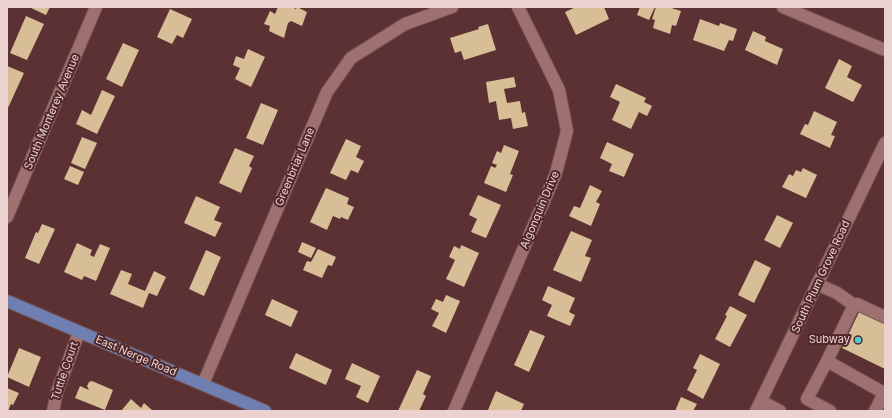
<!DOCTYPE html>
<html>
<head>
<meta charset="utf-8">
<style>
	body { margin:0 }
	#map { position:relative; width:892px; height:418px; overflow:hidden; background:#5b3133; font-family:Inter,sans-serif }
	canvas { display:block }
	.frame { position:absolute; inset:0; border:8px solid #ecd1d1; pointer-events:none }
</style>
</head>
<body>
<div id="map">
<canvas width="892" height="418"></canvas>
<div class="frame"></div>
</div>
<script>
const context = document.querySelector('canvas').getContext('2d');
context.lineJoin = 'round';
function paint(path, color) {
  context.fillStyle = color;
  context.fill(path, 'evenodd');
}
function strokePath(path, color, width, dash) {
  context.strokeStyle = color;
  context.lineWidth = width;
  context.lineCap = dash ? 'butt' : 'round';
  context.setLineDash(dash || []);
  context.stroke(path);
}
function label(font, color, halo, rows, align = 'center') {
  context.font = font + ' Inter,sans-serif';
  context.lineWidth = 4;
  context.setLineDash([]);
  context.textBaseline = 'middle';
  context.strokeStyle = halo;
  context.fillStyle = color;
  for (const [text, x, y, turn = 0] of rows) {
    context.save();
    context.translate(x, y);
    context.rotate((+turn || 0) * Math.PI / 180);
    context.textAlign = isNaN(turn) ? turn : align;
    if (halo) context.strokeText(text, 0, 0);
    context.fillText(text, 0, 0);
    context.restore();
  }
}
paint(new Path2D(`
	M29 7H50L46 15Z
	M278 7H292L296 9 297 7 307 12 302 26 291 21 288 23 284 38 269 31 270 26 264 24 270 11 275 14Z
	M576 7H604L609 19 576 35 565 12Z
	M640 7H655L649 20 637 15Z
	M656 7H668L681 11 676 26 672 25 670 34 653 28 655 20 652 19Z
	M170 9 192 19 183 38 177 35 172 44 157 37Z
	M26 16 44 24 27 60 10 53Z
	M700 19 719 26 720 23 737 29 733 41 729 40 724 51 693 40Z
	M488 24 496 50 464 60 461 51 455 53 450 38 479 29 478 27Z
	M753 31 766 37 765 41 783 49 777 65 745 50Z
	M123 43 139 50 122 87 106 79Z
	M248 49 265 57 251 87 235 79 240 68 233 65 236 56 244 59Z
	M839 59 852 66 847 77 862 85 853 102 825 88Z
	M7 66 24 73 7 110Z
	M514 77 516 87 504 89 507 103 520 101 522 113 525 112 528 126 513 129 511 118 499 120 496 101 489 103 486 82Z
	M616 84 646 98 644 102 652 106 647 116 639 112 631 129 612 120 620 102 610 97Z
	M102 90 115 96 97 134 76 124 82 110 91 115Z
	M261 103 278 110 263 145 246 138Z
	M814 111 837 122 831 135 835 136 830 148 800 134 805 124 808 125Z
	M82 137 97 143 85 169 71 163Z
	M346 139 361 146 356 157 364 161 358 173 351 170 346 180 330 173Z
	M607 142 634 154 624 177 609 171 612 164 600 158Z
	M504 145 519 151 510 174 513 175 506 192 484 183 491 166 495 168 497 165 492 163 497 151 501 153Z
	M235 148 254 156 249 166 252 168 241 193 219 183Z
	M70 166 84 172 78 185 64 179Z
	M803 168 817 175 806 198 782 187 789 174 793 176 796 170 801 172Z
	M590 185 602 191 596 202 600 204 591 226 569 216 574 206 580 208Z
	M326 188 349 198 347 204 354 207 348 220 341 217 340 219 333 216 327 230 310 222Z
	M478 195 501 205 486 238 471 232 477 219 469 215Z
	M196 196 220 207 214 220 222 223 215 237 184 223Z
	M777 215 793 223 780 248 764 240Z
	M42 224 55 229 39 264 25 258 36 232 38 233Z
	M571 231 592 240 585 256 591 258 581 282 553 270Z
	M302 242 316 248 311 258 298 252Z
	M77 243 92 250 90 255 94 257 100 244 110 248 96 281 84 276 82 280 64 272Z
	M461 245 479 253 464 287 446 279 455 260 449 257 454 246 460 249Z
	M318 249 336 257 332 266 328 265 322 278 303 270 307 261 311 262Z
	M206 250 221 257 204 296 189 289Z
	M755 260 771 268 754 303 738 295Z
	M121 270 132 274 128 284 145 291 154 271 166 277 157 296 149 293 143 308 110 294Z
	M548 286 575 298 569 312 575 315 570 326 547 316 552 305 542 300Z
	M446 295 460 301 446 333 432 326 439 313 431 309 436 299 443 302Z
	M272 299 298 311 291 327 265 315Z
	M730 306 747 315 730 347 715 339 727 316 725 315Z
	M860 310 885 323V369L842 348Z
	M530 330 545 336 529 372 514 365Z
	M19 348 41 357 29 387 7 377Z
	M296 353 332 370 326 385 289 368Z
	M700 354 720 364 703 399 687 390 697 370 693 368Z
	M352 363 380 376 368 403 356 397 361 386 345 379Z
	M417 370 431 376 423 394 426 396 419 411H398Z
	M92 381 113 390 105 410 75 398 80 386 89 390 87 386 89 382Z
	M7 388 19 393 13 405 11 404 8 411Z
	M496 391 524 404 521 411 488 410Z
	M681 397 697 404 693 411H675Z
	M131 399 141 408 144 403 152 410 151 411H121Z`), '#d8be97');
const minor = new Path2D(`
	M783 7 885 50
	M7 217 96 7
	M817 284 837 293 854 305 827 361 884 393 875 411
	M854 305 857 304 885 317
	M827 361 807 399 830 411
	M203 384 327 92 351 58 405 24 452 7
	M761 401 780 411
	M53 411 57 392 79 332
	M454 411 556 173 567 131 559 90 518 7
	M756 411 885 143`);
const major = new Path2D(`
	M7 301 265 411`);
strokePath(minor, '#725051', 14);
strokePath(major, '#725051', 14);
strokePath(minor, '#9e7070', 12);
strokePath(major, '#6f7fb2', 12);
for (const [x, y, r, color] of [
	[858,340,4,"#52ccd0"]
]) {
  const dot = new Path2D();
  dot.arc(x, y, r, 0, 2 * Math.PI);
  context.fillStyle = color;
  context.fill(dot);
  strokePath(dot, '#4f2729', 1.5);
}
label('11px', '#ecd1d1', '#4f2729', [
	["South Monterey Avenue",52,112,-67],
	["Greenbriar Lane",295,167,-67],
	["Algonquin Drive",540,210,-67],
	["South Plum Grove Road",821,277,-65],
	["East Nerge Road",136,356,23],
	["Tuttle Court",65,371,-71]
]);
label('11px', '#ecd1d1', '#4f2729', [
	["Subway",850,340]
], 'right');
</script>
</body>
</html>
